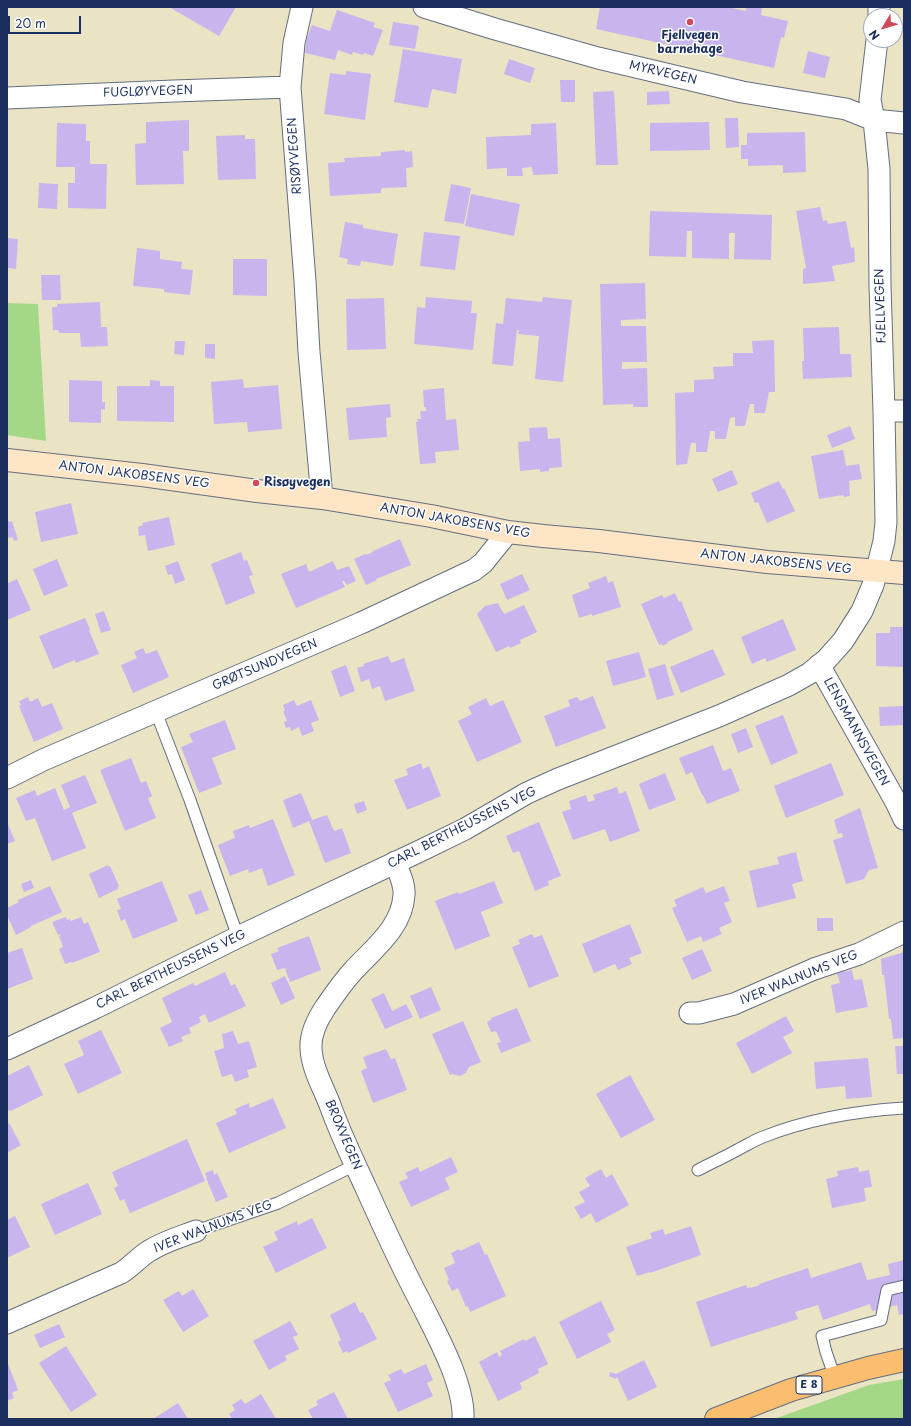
<!DOCTYPE html>
<html>
<head>
<meta charset="utf-8">
<style>
	body { margin:0 }
	#map { position:relative; width:911px; height:1426px; overflow:hidden; background:#eae4c5; font-family:"Playpen Sans",sans-serif }
	canvas { display:block }
	.frame { position:absolute; inset:0; border:8px solid #1b2f5e; pointer-events:none }
	.north { position:absolute; left:863px; top:8px; width:40px; height:40px; box-sizing:border-box; background:#fff; border:1px solid #a4acbf; border-radius:50%; rotate:232deg; font-size:11px; font-weight:700; line-height:16px; text-align:center; color:#1b2f5e }
	.north::after { content:''; display:block; margin:auto; width:14px; height:18px; background:#d1495b; clip-path:polygon(50% 0,100% 100%,50% 72%,0 100%) }
	.scale { position:absolute; left:8px; top:16px; width:73px; height:18px; box-sizing:border-box; border:2px solid #1b2f5e; border-top:0; padding-left:5px; font-size:12px; line-height:14px; white-space:nowrap; color:#1b2f5e; -webkit-text-stroke:3px #fff; paint-order:stroke }
</style>
</head>
<body>
<div id="map">
<canvas width="911" height="1426"></canvas>
<div class="frame"></div>
<div class="north">N</div>
<div class="scale">20 m</div>
</div>
<script>
const context = document.querySelector('canvas').getContext('2d');
context.lineJoin = 'round';
function paint(path, color) {
  context.fillStyle = color;
  context.fill(path, 'evenodd');
}
function strokePath(path, color, width, dash) {
  context.strokeStyle = color;
  context.lineWidth = width;
  context.lineCap = dash ? 'butt' : 'round';
  context.setLineDash(dash || []);
  context.stroke(path);
}
function label(font, color, halo, rows, align = 'center') {
  context.font = font + ' "Playpen Sans",sans-serif';
  context.lineWidth = 3;
  context.setLineDash([]);
  context.textBaseline = 'middle';
  context.strokeStyle = halo;
  context.fillStyle = color;
  for (const [text, x, y, turn = 0] of rows) {
    context.save();
    context.translate(x, y);
    context.rotate((+turn || 0) * Math.PI / 180);
    context.textAlign = isNaN(turn) ? turn : align;
    if (halo) context.strokeText(text, 0, 0);
    context.fillText(text, 0, 0);
    context.restore();
  }
}
paint(new Path2D(`
	M7 303 38 304 46 441 7 435Z
	M904 1379V1419H774L869 1385Z`), '#a4d887');
paint(new Path2D(`
	M169 7H236L219 36Z
	M600 7H731V8L746 11V7H756L762 8 761 15 788 21 784 38 781 37 774 68 596 29Z
	M337 10 375 23 373 27 383 30 373 56 364 53 363 55 353 52 352 55 338 50 335 60 305 53 307 38 312 25 330 31Z
	M393 22 419 26 415 49 389 45Z
	M403 49 462 59 456 94 432 89 428 108 394 102Z
	M808 51 830 57 825 78 803 73Z
	M509 59 535 68 530 83 504 74Z
	M346 71 371 74 365 120 324 114 330 73 346 75Z
	M560 80H575V102H561Z
	M614 91 618 165H596L593 92Z
	M669 91 670 104 647 105V92Z
	M725 118H738L739 147 726 148Z
	M189 120V151H183L184 184 136 185 135 144 146 143V122Z
	M709 122 710 150 650 151V123Z
	M57 123 86 124V141H90V164H107L106 209 68 208V183H75V167H56Z
	M556 123 558 174 533 175 532 167 522 168 523 176H507V168L487 169 486 137 531 135V124Z
	M805 132 806 172 783 173V165L748 166V159H741V145H747V133Z
	M245 135V139H255L256 179 218 180 216 136Z
	M405 150V152L412 151 413 167 406 168 407 187 383 188 381 189V193L330 196 328 163 345 162 344 158 381 156V152Z
	M39 183 58 184 57 209 38 208Z
	M451 184 471 188 464 224 444 221Z
	M471 194 520 204 514 236 465 226Z
	M820 207 823 221 827 220 828 224 846 221 851 248 854 247 855 262 832 266 835 281 803 284V269L806 268 796 211Z
	M650 211 772 215 771 260 734 259 735 233H729V259L692 258V231H687L686 257 649 256Z
	M345 222 363 225V228L398 234 393 266 361 261 360 266 347 264 348 259 339 257Z
	M424 232 460 236 455 270 420 266Z
	M7 238 18 239 16 269 7 268Z
	M137 248 160 251V259L182 262 181 269 193 270 190 295 164 292V289L133 286Z
	M233 259H267V296L233 295Z
	M41 275H60L61 300H42Z
	M645 283 646 319 621 320V326H646L647 362H622V369L647 368 648 407H633V404L603 405 600 284Z
	M426 297 472 301 471 313H477L473 350 414 344 417 307 425 308Z
	M543 297 572 300 563 382 535 379 539 336 518 334 519 330H517L513 366 492 364 496 323 503 324 506 298 542 302Z
	M384 298 386 349 347 350 346 299Z
	M100 302 101 327H107L108 346 81 347 80 333H59L58 330H53L52 307H57V304Z
	M839 327 840 354H851L852 377 803 379 802 361H804L803 328Z
	M774 340 775 392H769L765 413H754V404H750L745 426H735V417L730 418 726 439H715V431H710L707 452H696V443H691L687 464 676 465 675 393 694 392V380L714 379 713 367 733 366V353H753L752 341Z
	M175 341H185L184 355 174 354Z
	M205 344H215V359L205 358Z
	M243 379 244 388 278 385 282 429 248 432 247 422 214 424 211 382Z
	M69 380 102 381V402H105V410L101 409V423L69 422Z
	M150 380 160 381V386H174V422L117 421V386H150Z
	M444 388 446 420 456 419 459 450 435 452 436 463 420 464 416 422H418L417 419H421L420 411H426V407H424L423 390Z
	M390 404 391 417 386 418 387 437 349 440 346 408Z
	M850 426 855 439 832 448 827 435Z
	M547 427 548 439 560 438 562 467 549 468V471L540 472V469L520 471 518 442 530 441 529 428Z
	M843 450 846 466 859 464 862 479 849 481 850 496 844 497 843 495 819 499 811 456Z
	M732 470 738 484 718 492 712 479Z
	M779 481 783 489 784 488 795 511 767 523 758 502 755 503 751 493Z
	M71 503 78 534 41 542 35 512Z
	M169 517 175 545 148 551 145 535 139 536 138 527 143 525 142 523Z
	M7 518 9 522 12 521 18 540 14 541 13 537 7 538Z
	M400 539 411 565 376 579 377 580 366 585 354 559 365 554 366 555 373 552V551Z
	M241 552 244 561 247 560 253 575 249 576 255 593 226 605 211 564Z
	M57 559 68 586 44 596 33 569Z
	M178 561 185 580 175 584 172 574 168 575 165 566Z
	M333 561 337 570 349 566 356 581 347 585 344 581H342L345 587 296 608 281 574 306 564 309 572Z
	M522 574 530 590 507 600 500 584Z
	M606 576 608 583 613 581 621 607 592 616V614L579 618 572 595 590 588 588 583Z
	M17 579 31 610 7 620V580L8 583Z
	M675 593 679 602 681 601 693 630 667 642 668 643 662 646V644L659 645 641 604 662 595 664 598Z
	M498 603 502 611H503L504 614 524 605 537 632 520 640 521 643 510 648 509 646 496 652 477 614 485 606Z
	M104 611 111 630 101 633 95 614Z
	M85 618 90 629 89 630 99 654 76 663 75 660 53 669 39 636Z
	M783 619 796 650 767 662 765 658 752 664 741 637Z
	M890 627H904V667L876 666V633H890Z
	M143 648 146 654 157 650 169 677 133 693 121 665 137 658 134 652Z
	M713 649 725 675 681 693 670 667Z
	M639 652 646 677 613 686 606 661Z
	M388 656 391 663 404 658 415 691 385 701 380 686 372 689 369 679 361 682 357 668 364 666 363 664Z
	M665 664 674 695 657 700 648 669Z
	M346 665 355 691 340 697 331 671Z
	M593 696 606 728 556 747 544 716 570 706 568 700 577 697 580 701Z
	M28 697 30 702 38 698 42 707 52 703 63 729 34 742 19 706 21 705 19 701Z
	M486 698 490 706 503 700 522 742 477 762 458 721 472 714 468 707Z
	M294 700 297 706 311 700 319 720 311 723 314 731 302 736 299 727 291 731 290 727 286 728 284 722 287 721 283 711H285L283 705Z
	M904 706V725L880 726 879 707Z
	M783 715 798 753 771 765 755 726Z
	M225 720 236 749 212 758 222 784 199 793 181 747 193 742 189 734Z
	M746 728 753 747 738 753 731 734Z
	M713 745 723 771 731 768 740 791 707 804 703 795H702L692 772 686 775 679 758Z
	M131 758 141 783 146 781 152 796 148 798 156 818 125 831 100 770Z
	M421 763 423 769 429 766 441 796 407 810 394 780 408 775 406 769Z
	M831 763 844 795 786 818 774 786Z
	M665 773 676 800 649 810 639 784Z
	M85 775 97 803 72 813 86 848 52 861 35 818 26 821 16 798 35 790 37 796 55 788 64 810 70 807 61 785Z
	M617 787 619 794 626 791 640 831 610 842 605 829 573 840 562 812 571 809 569 801 586 795 588 802 595 800 593 795Z
	M301 793 312 820 327 815 334 831 342 828 351 853 325 863 309 821 293 828 283 800Z
	M364 801 367 810 357 814 354 804Z
	M860 808 878 868 869 870 864 879 846 884 833 840 843 837 842 833 838 834 834 820Z
	M273 819 295 875 268 886 262 868 249 873 248 869 230 876 218 845 235 838 233 831 249 825 250 828Z
	M7 822 15 841 7 844Z
	M539 822 561 876 548 881 549 885 535 891 519 851 513 853 506 836Z
	M796 852 803 881 792 884 796 898 757 908 749 871 779 864 777 857Z
	M108 865 109 867 110 866 119 886 118 887V889L99 898 89 874Z
	M31 880 34 888 24 892 21 884Z
	M162 881 178 921 133 939 125 919 121 921 117 910 121 909 117 899Z
	M494 881 503 903 481 912 490 936 455 950 435 901 458 892 459 894Z
	M50 886 62 912 31 926V927L16 935 7 915V908L19 902 18 900Z
	M724 886 730 901 724 903 732 922 719 928 722 934 703 942 701 936 687 942 672 908 677 906 674 900 703 887 706 893Z
	M201 890 209 910 196 915 188 895Z
	M66 917 67 920 70 919 71 921 81 917 84 924 88 922 100 952 72 963 71 962 65 964 59 949 63 947 59 936 61 935 60 934 58 935 52 922Z
	M817 918H833V931H817Z
	M630 924 642 953 629 958 632 964 618 970 615 964 594 973 582 944Z
	M532 934 534 938 542 935 559 976 529 988 512 947 520 944 518 940Z
	M309 936 321 970 290 982 285 968 277 970 271 954 279 951 277 948Z
	M22 948 33 979 7 989V953Z
	M702 949 712 971 692 980 682 958Z
	M904 952V1038L893 1039 891 1019H889L884 975H882L881 959Z
	M852 970 854 980 862 979 868 1007 836 1013 831 985 840 983 837 973Z
	M225 972 231 986 235 984 246 1006 209 1023 205 1014 199 1017 201 1022 189 1028 191 1033 181 1037 183 1041 169 1047 160 1028 172 1022 162 998 193 983 195 986Z
	M285 976 295 998 281 1005 271 983Z
	M431 987 441 1010 420 1019 410 996Z
	M384 993 392 1011 406 1004 413 1017 385 1029 371 999Z
	M517 1008 531 1041 501 1053 497 1043 501 1042 496 1031 491 1032 487 1022 492 1019 491 1018Z
	M786 1016 794 1031 783 1037 792 1053 752 1074 736 1043Z
	M463 1021 481 1062 469 1067 466 1073 460 1076 453 1074 450 1075 432 1034Z
	M101 1030 122 1073 78 1094 64 1064 84 1055 78 1041Z
	M233 1031 238 1044 249 1041 257 1067 247 1070 249 1077 235 1082 232 1074 222 1077 214 1051 224 1048 222 1034Z
	M895 1046H904V1074H897Z
	M386 1049 391 1059 395 1058 407 1090 373 1103 361 1071 367 1068 363 1057Z
	M868 1058 872 1097 846 1099 845 1086 816 1089 814 1062Z
	M29 1065 43 1095 11 1111 10 1110 7 1111V1076Z
	M630 1075 655 1120 621 1138 596 1094Z
	M273 1098 286 1128 229 1153 216 1123 237 1114 235 1109 249 1103 250 1108Z
	M9 1123 21 1145 7 1153V1124Z
	M187 1139 205 1181 130 1213 124 1199 120 1201 114 1188 118 1186 112 1172Z
	M451 1157 458 1172 445 1178 450 1189 411 1207 399 1182 408 1178 405 1173 418 1167 420 1172Z
	M858 1167 859 1172 869 1170 872 1187 864 1188 866 1201 832 1208 826 1179 838 1176 837 1171Z
	M601 1169 606 1178 612 1174 629 1205 596 1223 591 1213 581 1219 574 1207 585 1202 579 1192 590 1186 585 1178Z
	M213 1170 214 1175 217 1173 228 1197 216 1202 206 1178H207L205 1173Z
	M88 1183 102 1214 55 1235 41 1204Z
	M15 1216 30 1247 7 1258V1220Z
	M312 1218 327 1248 276 1273 263 1247 278 1240 274 1232 297 1221 298 1225Z
	M691 1226 701 1255 650 1273V1272L637 1276 626 1247 652 1238 650 1233 663 1229 665 1235Z
	M479 1242 485 1255 487 1254 506 1296 470 1312 468 1306 466 1307 458 1288 452 1291 447 1281 449 1280 444 1268 455 1263 451 1253 459 1249 460 1251Z
	M904 1260V1314L899 1315 897 1305 872 1311 870 1304 823 1320 818 1305 795 1312 798 1319 711 1347 696 1302 746 1285 747 1288 750 1287V1288L760 1285 759 1284 808 1268 811 1278 861 1262 867 1280 890 1275 888 1264Z
	M193 1289 209 1316 183 1332 163 1300 179 1291 182 1296Z
	M601 1301 615 1330 607 1334 611 1342 577 1359 559 1322Z
	M355 1302 360 1313 363 1312 377 1339 348 1353 347 1351 343 1353 338 1342 341 1340 330 1315Z
	M290 1321 298 1335 293 1337 299 1349 285 1356 287 1360 269 1370 253 1341Z
	M59 1324 65 1337 40 1348 34 1335Z
	M535 1336 548 1364 538 1369 539 1373 520 1383 522 1389 498 1401 479 1362 497 1352 499 1357 502 1355 500 1351 524 1339 525 1341Z
	M66 1346 97 1395 71 1412 39 1363Z
	M644 1360 657 1387 628 1401 617 1377 616 1379 609 1376 610 1372 616 1374Z
	M7 1361 18 1390 12 1393 14 1398 7 1401Z
	M426 1364 433 1380 427 1383 433 1396 398 1412 384 1383 391 1380 388 1375 401 1369 404 1374Z
	M334 1392 348 1419H313L308 1410 318 1405 316 1401Z
	M261 1394 276 1419H232L229 1414 235 1410 232 1405 241 1399 245 1404Z
	M178 1403 188 1419H153Z`), '#c8b5ed');
const lane = new Path2D(`
	M156 712 190 800 238 937
	M698 1170C711 1163 725 1157 739 1149 747 1145 755 1140 763 1137 808 1119 857 1111 904 1108
	M196 1231 278 1203 355 1165
	M835 1378 826 1352 822 1336 881 1320 887 1290 904 1286`);
const street = new Path2D(`
	M302 7 294 43 290 87 305 281 309 352 322 498
	M424 7 495 29 598 58 742 92 846 109 874 120 904 123
	M879 16V7
	M7 98 174 91 290 87
	M884 411H904
	M819 665 896 802 904 819
	M7 778 43 760 361 623 474 570 483 563 508 532
	M395 862C399 873 405 884 404 895 402 928 373 949 353 971 342 983 334 995 325 1008 317 1020 310 1034 311 1049 312 1068 323 1087 330 1105 340 1133 353 1160 366 1188 383 1226 401 1265 421 1303 436 1333 465 1385 463 1419
	M690 1013H699L734 1004 814 969 859 954 904 932
	M7 1049 95 1008 238 937 422 850 465 829 527 793 558 779 719 716 789 685 810 673 826 660 843 641 862 611 873 585 884 541 886 522 884 411 880 286 879 169 874 120 870 100 877 40
	M7 1323 121 1273C131 1267 139 1257 149 1251 163 1242 180 1237 196 1231`);
const secondary = new Path2D(`
	M7 460 142 475 257 491 322 498 431 516 508 532 543 536 599 541 767 562 904 573`);
const highway = new Path2D(`
	M716 1419 791 1390 868 1368 904 1360`);
strokePath(lane, '#636e82', 13);
strokePath(street, '#636e82', 23);
strokePath(secondary, '#636e82', 24);
strokePath(highway, '#636e82', 24);
strokePath(lane, '#fff', 11);
strokePath(street, '#fff', 21);
strokePath(secondary, '#fde5c5', 22);
strokePath(highway, '#fbbd6e', 22);
for (const [x, y, r, color] of [
	[690,22,4,"#d1495b"],
	[256,483,4,"#d1495b"]
]) {
  const dot = new Path2D();
  dot.arc(x, y, r, 0, 2 * Math.PI);
  context.fillStyle = color;
  context.fill(dot);
  strokePath(dot, '#fff', 1.5);
}
for (const [x, y, w] of [
	[809,1385,26]
]) {
  const box = new Path2D();
  box.roundRect(x - w / 2, y - 9, w, 18, 3);
  context.fillStyle = '#fff';
  context.fill(box);
  strokePath(box, '#1b2f5e', 1);
}
label('bold 11px', '#1b2f5e', null, [
	["E 8",809,1385]
]);
label('bold 12px', '#1b2f5e', '#fff', [
	["Fjellvegen",690,36],
	["barnehage",690,50],
	["Risøyvegen",264,483,"left"]
]);
label('12px', '#1b2f5e', '#fff', [
	["MYRVEGEN",663,73,13],
	["FUGLØYVEGEN",148,92,-2],
	["RISØYVEGEN",295,156,-94],
	["FJELLVEGEN",881,306,-92],
	["ANTON JAKOBSENS VEG",134,475,7],
	["ANTON JAKOBSENS VEG",455,521,10],
	["ANTON JAKOBSENS VEG",776,562,6],
	["GRØTSUNDVEGEN",265,665,-23],
	["LENSMANNSVEGEN",856,732,61],
	["CARL BERTHEUSSENS VEG",462,828,-27],
	["CARL BERTHEUSSENS VEG",171,970,-26],
	["IVER WALNUMS VEG",799,978,-22],
	["BROXVEGEN",343,1135,67],
	["IVER WALNUMS VEG",213,1227,-21]
]);
</script>
</body>
</html>
